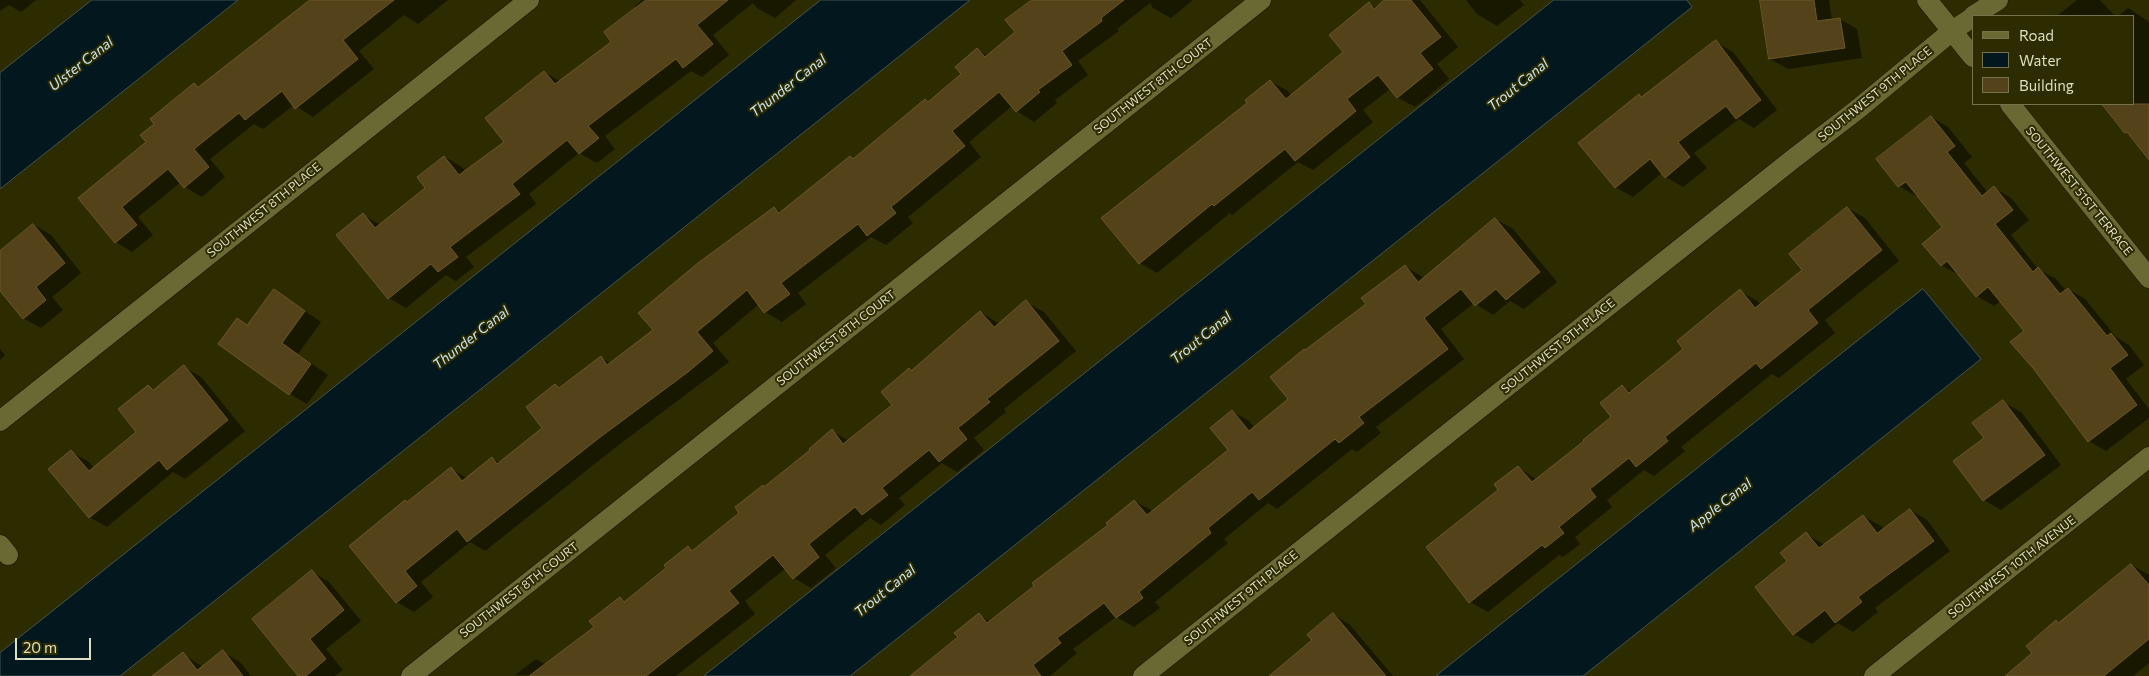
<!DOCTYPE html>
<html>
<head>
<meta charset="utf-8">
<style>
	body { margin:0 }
	#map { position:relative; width:2149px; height:676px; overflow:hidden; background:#2d2b00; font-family:Commissioner,sans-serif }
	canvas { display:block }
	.legend { position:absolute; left:1972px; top:15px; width:162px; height:90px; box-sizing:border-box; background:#2d2b00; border:1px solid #74734e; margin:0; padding:6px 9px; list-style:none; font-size:15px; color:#dedec2 }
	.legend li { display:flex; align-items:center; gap:10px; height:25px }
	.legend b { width:25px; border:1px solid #74734e }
	.scale { position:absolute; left:15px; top:638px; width:76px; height:22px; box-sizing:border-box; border:2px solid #dedec2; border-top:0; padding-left:6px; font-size:15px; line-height:18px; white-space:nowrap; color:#dedec2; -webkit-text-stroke:4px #2d2b00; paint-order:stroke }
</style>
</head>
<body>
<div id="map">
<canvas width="2149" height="676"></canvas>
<ul class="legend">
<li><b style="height:6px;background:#6b6933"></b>Road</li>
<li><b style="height:14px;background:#03171f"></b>Water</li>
<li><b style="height:14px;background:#54431a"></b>Building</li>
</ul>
<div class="scale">20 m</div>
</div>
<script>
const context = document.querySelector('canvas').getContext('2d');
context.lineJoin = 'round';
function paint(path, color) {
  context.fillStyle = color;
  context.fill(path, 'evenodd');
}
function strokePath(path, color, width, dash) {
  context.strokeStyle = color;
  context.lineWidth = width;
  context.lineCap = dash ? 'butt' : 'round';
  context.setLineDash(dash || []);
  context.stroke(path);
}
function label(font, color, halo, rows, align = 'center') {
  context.font = font + ' Commissioner,sans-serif';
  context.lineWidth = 4;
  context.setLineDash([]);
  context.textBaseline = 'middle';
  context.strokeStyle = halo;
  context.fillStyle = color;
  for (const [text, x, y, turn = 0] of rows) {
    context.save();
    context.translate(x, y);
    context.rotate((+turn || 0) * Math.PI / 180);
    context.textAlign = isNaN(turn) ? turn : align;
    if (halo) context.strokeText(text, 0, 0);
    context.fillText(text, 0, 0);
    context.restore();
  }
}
const water = new Path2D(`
	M92 0H238L0 189V73Z
	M821 0H970L120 676H0V653Z
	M1554 0H1687L1692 7 850 676H704Z
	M1923 289 1981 359 1583 676H1436Z`);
paint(water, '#03171f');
strokePath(water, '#455350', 1);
paint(new Path2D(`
	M0 0H36L21 12 9 5 0 11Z
	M311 0H448L418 24 404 15 359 51 374 69 313 117 294 105 263 129 254 124 210 159 225 177 202 197 185 187 181 182 138 217 153 235 132 252 116 242 79 199 148 142 156 124 195 84 199 87Z
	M642 0H796L775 18 757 8 753 3 713 35 729 55 702 77 691 71 605 136 615 149 597 163 579 153 529 194 536 204 466 257 474 267 456 281 446 275 406 308 389 298 363 215 381 225 427 188 445 157 462 167 466 172 506 142 544 72 561 82 613 42 637 8 635 6Z
	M1034 0H1193L1171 18 1153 8 1150 3 1117 29 1119 31 1078 61 1088 75 1055 100 1057 103 1034 122 1017 111 1012 106 969 142 981 157 908 217 913 223 886 245 871 237 798 293 806 304 782 322 765 312 759 304 713 343 729 362 616 447 485 551 470 542 421 582 433 597 414 612 397 602 408 503 451 469 467 478 492 458 500 463 544 428 555 385 561 388 601 358 611 363 655 330 774 208 782 212 854 160 926 101 929 102 963 75 978 50 988 56 1016 33Z
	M1386 0H1420L1458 47 1437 64 1449 79 1415 107 1397 97 1390 89 1363 110 1373 122 1313 170 1298 162 1232 215 1230 213 1157 273 1140 263 1248 103 1270 81 1288 91 1291 96 1345 52 1369 4 1376 8Z
	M1466 0H1520L1524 5 1497 26 1477 14Z
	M1762 0H1829L1832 20 1840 19 1857 29 1862 58 1788 69 1770 59Z
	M2077 0H2100L2115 16H2057Z
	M2128 8 2149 22V158L2103 104H2133V16H2118Z
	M1716 42 1733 52 1777 110 1754 128 1739 119 1694 153 1707 168 1683 187 1666 177 1662 173 1633 197 1615 187 1639 96 1642 98Z
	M1931 117 1948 127 1972 157 1964 163 1988 193 1994 188 2011 198 2029 220 2011 235 2038 269 2056 279 2066 291 2068 289 2085 299 2116 337 2129 345 2144 365 2126 379 2149 409V418L2106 451 2089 441 2026 331 2001 301 1994 306 1977 296 1959 275 1941 265 1944 228 1918 195 1916 196 1899 186Z
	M1847 208 1865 218 1899 261 1825 320 1835 333 1779 378 1772 374 1681 447 1685 451 1654 476 1644 470 1607 500 1612 507 1575 537 1580 544 1563 557 1559 555 1488 612 1470 602 1500 490 1518 467 1537 480 1613 417 1622 386 1632 392 1685 350 1740 291 1757 301 1761 305 1804 271Z
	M1495 219 1513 229 1557 282 1524 309 1510 301 1493 315 1474 303 1441 329 1464 359 1376 427 1381 433 1357 452 1352 449 1277 509 1268 503 1224 539 1228 543 1155 602 1160 608 1134 627 1116 617 1073 649 1077 653 1050 676H912L960 637 979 615 991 622 1109 525 1135 501 1152 511 1229 450 1232 411 1249 421 1255 428 1290 399 1306 351 1368 304 1405 266 1424 278Z
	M34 225 51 235 81 273 52 297 63 310 41 328 23 318 0 289V252Z
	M274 290 321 322 298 354 328 375 307 404 290 394 220 344 237 319 248 326Z
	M1026 302 1044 312 1076 351 1004 409 1006 412 974 438 984 450 957 472 942 463 899 498 905 505 881 525 870 518 825 555 836 568 811 588 794 578 786 568 745 601 755 614 676 676 515 675 536 659 546 665 596 628 620 598 626 602 668 568 688 548 694 551 741 513 765 488 812 451 832 431 849 441 893 405 909 370 913 372 981 312 999 324Z
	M0 349 5 355 0 360Z
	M184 367 201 377 245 431 185 479 173 472 107 527 89 517 71 452 89 462 94 468 138 432 148 386 155 390Z
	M2003 402 2021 412 2061 465 2001 510 1984 500 1955 462 1985 439Z
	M1910 510 1927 520 1950 551 1875 608 1878 612 1853 632 1838 623 1812 644 1794 634 1789 562 1806 534 1825 545 1863 516 1881 526 1884 530Z
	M2132 565 2149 575V663L2133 676H2007L2034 654 2056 622 2060 624Z
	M312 572 329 582 361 621 326 649 343 670 335 676H299Z
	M1333 614 1350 625 1393 676H1271L1314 640Z
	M223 652 240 662 251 676H154L183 654 203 667Z`), '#0007');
const building = new Path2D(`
	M310 0H394L343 40 358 59 295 109 282 91 245 120 239 113 194 149 209 167 184 188 168 169 122 207 137 225 115 243 78 198 146 142 140 135 154 124 150 119 194 83 198 87Z
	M646 0H728L697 25 713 44 683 68 676 59 588 126 599 138 579 154 567 140 512 184 520 194 450 247 458 257 438 272 431 264 388 299 336 235 363 213 375 228 425 188 417 177 444 156 459 175 504 142 485 118 544 71 555 84 611 42 604 32Z
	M1032 0H1124L1101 18 1102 21 1062 51 1072 65 1038 90 1040 92 1016 112 999 92 952 131 965 146 891 207 896 213 867 236 858 224 781 283 790 294 764 313 747 290 697 332 713 351 688 372 599 438 467 542 457 529 405 571 417 586 396 603 349 546 405 500 407 502 451 467 462 481 492 457 497 464 542 428 526 407 555 384 559 388 601 356 607 365 653 330 638 313 698 263 774 207 779 213 850 156 853 159 925 99 928 102 961 74 955 67 977 48 985 57 1015 32 1005 20Z
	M1384 0H1411L1441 37 1420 53 1433 69 1397 98 1378 75 1347 99 1356 111 1295 161 1285 149 1214 206 1212 204 1139 264 1101 218 1247 103 1245 100 1270 80 1286 99 1343 52 1329 35 1369 2 1374 9Z
	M1760 0H1814L1817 21 1840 18 1845 48 1769 59Z
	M1716 40 1761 100 1736 119 1726 106 1678 142 1690 157 1665 178 1650 159 1615 188 1578 143 1639 94 1641 97Z
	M2102 104H2149V160L2127 132 2125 133Z
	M1931 116 1955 146 1947 152 1982 196 1994 186 2013 210 1995 224 2033 272 2038 267 2060 294 2068 288 2107 336 2111 333 2128 355 2110 368 2137 405 2088 442 2033 368 2010 342 2024 331 1988 287 1976 297 1947 261 1941 266 1922 244 1942 227 1906 182 1898 187 1876 159Z
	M1847 207 1882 250 1808 310 1818 323 1761 369 1756 363 1665 437 1668 441 1636 467 1629 458 1590 489 1596 497 1559 527 1564 533 1545 548 1542 545 1469 603 1426 547 1498 490 1494 484 1518 466 1532 482 1584 441 1583 440 1611 417 1600 403 1622 385 1629 393 1683 349 1677 341 1740 289 1755 308 1802 270 1789 254Z
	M1495 218 1540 272 1506 300 1496 289 1475 306 1461 289 1424 318 1448 349 1359 417 1364 423 1339 443 1335 439 1259 500 1252 492 1208 528 1211 533 1139 592 1143 598 1116 618 1104 603 1057 638 1061 643 1033 665 1041 676H910L958 637 954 633 979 613 987 623 1034 586 1032 583 1108 525 1106 523 1134 500 1147 515 1228 450 1210 428 1232 410 1249 431 1288 399 1270 377 1304 349 1305 350 1366 304 1361 298 1405 265 1418 282Z
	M33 224 65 263 36 287 46 300 23 319 0 291V251Z
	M274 289 305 311 282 343 311 364 289 395 218 344 237 318 247 325Z
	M1026 300 1059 341 987 399 990 402 958 428 967 439 939 462 929 450 882 488 888 495 862 515 855 507 809 544 819 557 793 579 773 555 729 591 739 603 646 676H529L594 627 589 621 620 597 624 602 666 568 664 565 688 546 692 551 739 513 735 507 763 485 764 487 810 450 809 449 832 429 843 444 892 405 881 392 909 368 911 371 980 311 994 327Z
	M184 365 228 420 167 470 159 460 89 518 48 469 71 450 89 471 136 432 118 409 148 385 153 390Z
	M2003 400 2045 455 1983 501 1953 461 1984 438 1972 423Z
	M1910 509 1934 541 1858 597 1862 602 1835 623 1825 610 1793 635 1755 587 1787 561 1780 553 1806 532 1819 548 1863 515 1877 533Z
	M2131 564 2149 585V639L2104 676H2005L2032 653 2026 646 2056 620 2058 623Z
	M312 570 344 610 310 639 326 659 306 676H298L252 619Z
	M1333 613 1386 676H1269L1312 640 1307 635Z
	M223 650 243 676H152L183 652 197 670Z`);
paint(building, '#54431a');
strokePath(building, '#6d5723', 1);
const street = new Path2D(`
	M1927 0 1973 57
	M1973 16 1998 0
	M2010 104 2149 278
	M0 421 529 0
	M0 545 8 555
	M411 676 1261 0
	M1143 676 1793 159 1858 109 1952 31 1973 17
	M1874 676 2149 457`);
strokePath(street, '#141300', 21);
strokePath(street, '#6b6933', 20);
label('12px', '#dedec2', '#2d2b00', [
	["SOUTHWEST 8TH COURT",1153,86,-38],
	["SOUTHWEST 9TH PLACE",1875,94,-39],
	["SOUTHWEST 51ST TERRACE",2079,191,51],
	["SOUTHWEST 8TH PLACE",264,210,-39],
	["SOUTHWEST 8TH COURT",836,338,-38],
	["SOUTHWEST 9TH PLACE",1558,346,-39],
	["SOUTHWEST 10TH AVENUE",2012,567,-38],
	["SOUTHWEST 8TH COURT",519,590,-38],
	["SOUTHWEST 9TH PLACE",1241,598,-39]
]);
label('italic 14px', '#c8e6f4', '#2d2b00', [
	["Ulster Canal",81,64,-38],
	["Trout Canal",1518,85,-39],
	["Thunder Canal",788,86,-38],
	["Thunder Canal",471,338,-38],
	["Trout Canal",1201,338,-39],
	["Apple Canal",1720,505,-38],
	["Trout Canal",885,591,-39]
]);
</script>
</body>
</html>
